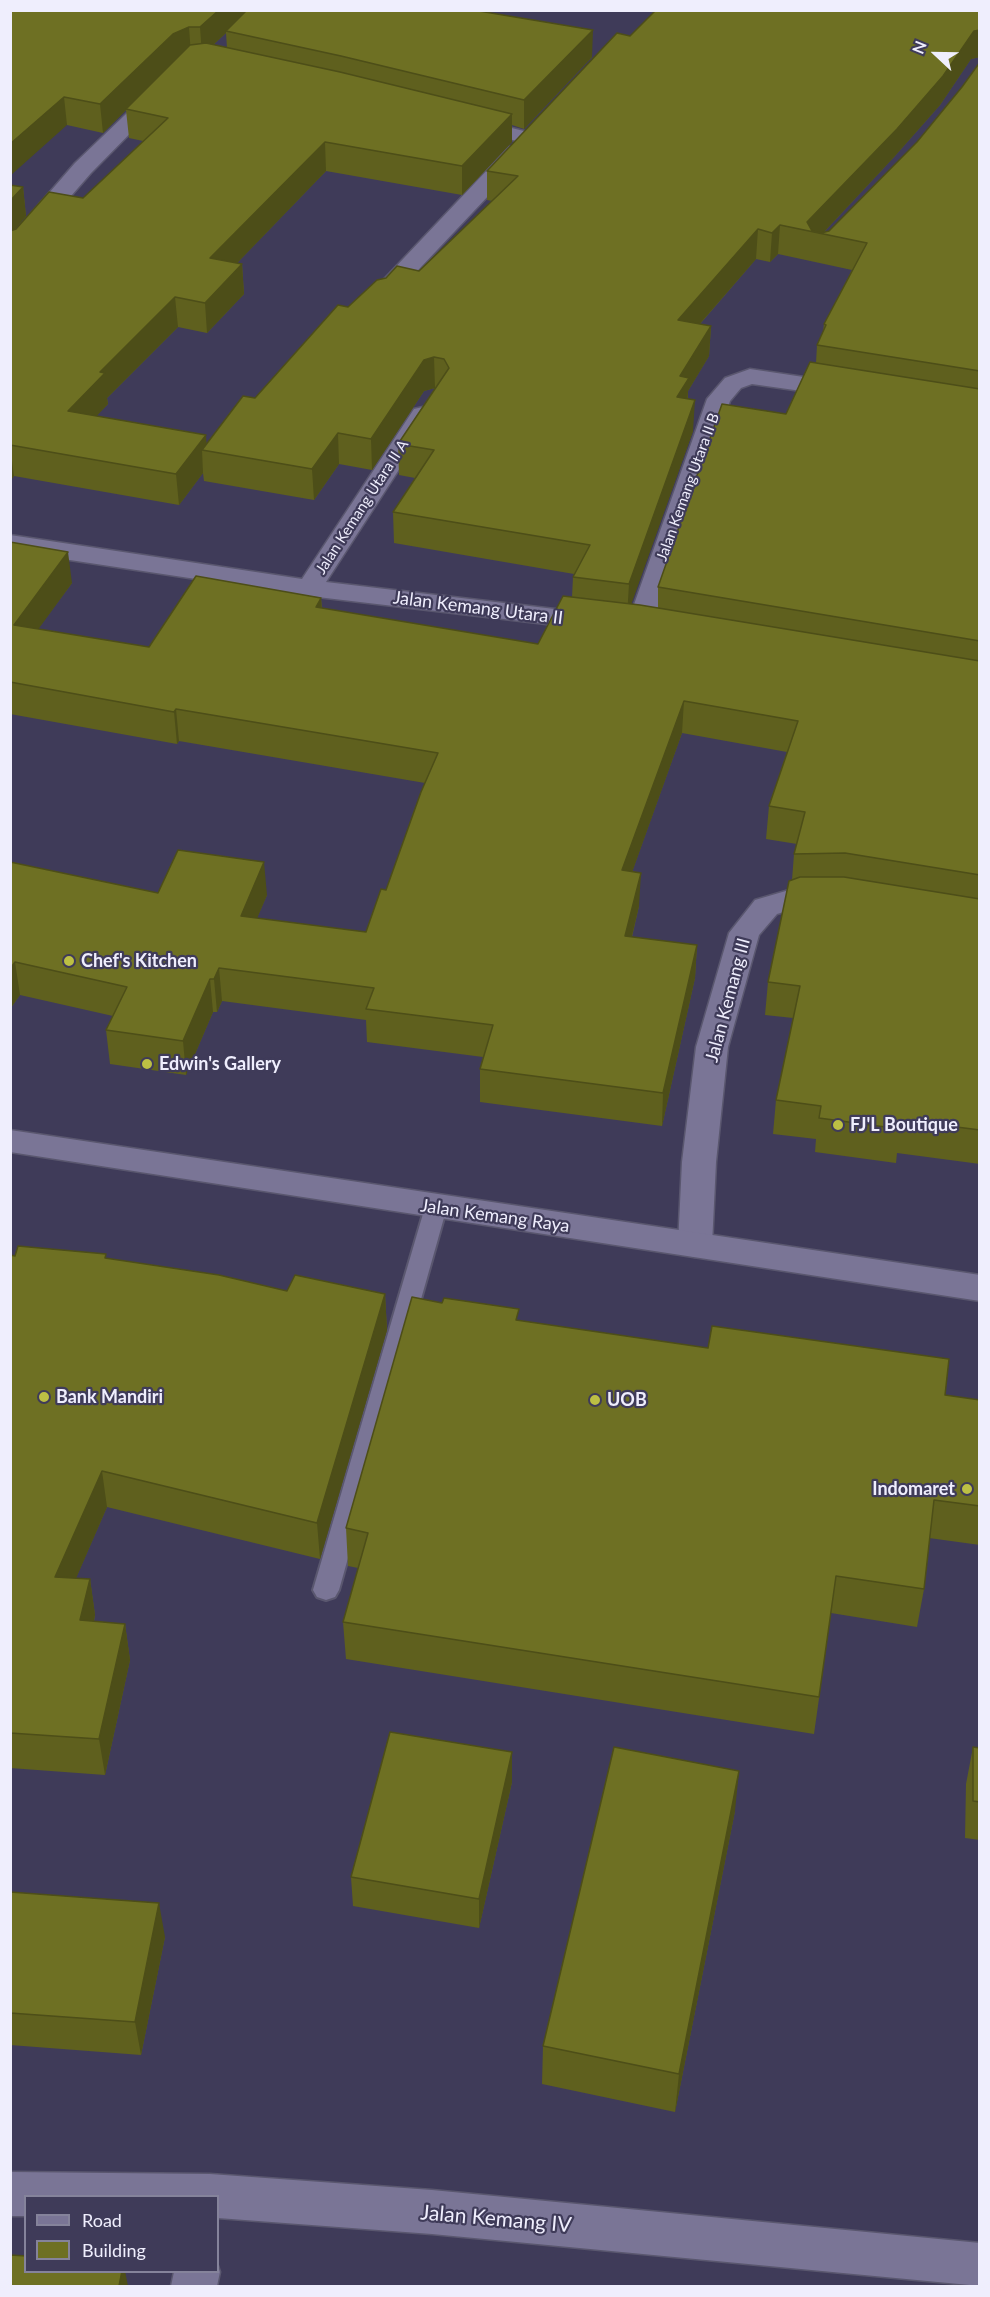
<!DOCTYPE html>
<html>
<head>
<meta charset="utf-8">
<style>
	body { margin:0 }
	#map { position:relative; width:990px; height:2297px; overflow:hidden; background:#3f3b59; font-family:Lato,sans-serif }
	canvas { display:block }
	.frame { position:absolute; inset:0; border:12px solid #efeefd; pointer-events:none }
	.legend { position:absolute; left:24px; top:2195px; width:195px; height:78px; box-sizing:border-box; background:#3f3b59; border:2px solid #85839b; margin:0; padding:8px 10px; list-style:none; font-size:18px; color:#efeefd }
	.legend li { display:flex; align-items:center; gap:12px; height:30px }
	.legend b { width:30px; border:2px solid #85839b }
	.north { position:absolute; left:906px; top:24px; width:60px; height:60px; -webkit-text-stroke:4px #3f3b59; paint-order:stroke; rotate:292deg; font-size:16px; font-weight:700; line-height:24px; text-align:center; color:#efeefd }
	.north::after { content:''; display:block; margin:auto; width:21px; height:27px; background:#efeefd; clip-path:polygon(50% 0,100% 100%,50% 72%,0 100%) }
</style>
</head>
<body>
<div id="map">
<canvas width="990" height="2297"></canvas>
<div class="frame"></div>
<ul class="legend">
<li><b style="height:8px;background:#7a7596"></b>Road</li>
<li><b style="height:16px;background:#6e7023"></b>Building</li>
</ul>
<div class="north">N</div>
</div>
<script>
const context = document.querySelector('canvas').getContext('2d');
context.lineJoin = 'round';
function strokePath(path, color, width, dash) {
  context.strokeStyle = color;
  context.lineWidth = width;
  context.lineCap = dash ? 'butt' : 'round';
  context.setLineDash(dash || []);
  context.stroke(path);
}
function paint(path, color) {
  context.fillStyle = color;
  context.fill(path, 'evenodd');
}
function label(font, color, halo, rows, align = 'center') {
  context.font = font + ' Lato,sans-serif';
  context.lineWidth = 4.5;
  context.setLineDash([]);
  context.textBaseline = 'middle';
  context.strokeStyle = halo;
  context.fillStyle = color;
  for (const [text, x, y, turn = 0] of rows) {
    context.save();
    context.translate(x, y);
    context.rotate((+turn || 0) * Math.PI / 180);
    context.textAlign = isNaN(turn) ? turn : align;
    if (halo) context.strokeText(text, 0, 0);
    context.fillText(text, 0, 0);
    context.restore();
  }
}
const lane = new Path2D(`
	M436 1199 444 1201 447 1207 339 1590 335 1597 326 1600 317 1597 313 1590 425 1207 428 1201Z`);
const street = new Path2D(`
	M158 88 165 90 168 94 165 98 91 173 18 257 10 259V238L75 163 151 90Z
	M467 117 536 134 540 138 536 142 529 144 460 127 457 123 460 119Z
	M517 146 525 147 528 152 525 157 385 305 377 307 369 305 366 300 369 295 509 147Z
	M750 369 844 383 853 385 856 390 853 395 844 397 752 384 741 388 730 401 652 627 648 633 639 635 630 633 626 627 707 399 725 378Z
	M423 407 432 409 435 414 326 582 597 614 606 616 610 622 606 628 597 630 309 596 10 551V535L302 579 414 409Z
	M796 888H830L841 891 845 898 841 905 830 908H797L777 914 759 935 728 1047 716 1162 712 1245 707 1254 695 1257 683 1254 678 1245 682 1162 696 1047 729 933 755 900Z
	M10 2172 210 2174 432 2190 980 2243V2286L432 2234 218 2218V2196H26V2216H10Z
	M218 2266 220 2272 217 2286H171L174 2272H218Z`);
const secondary = new Path2D(`
	M10 1130 980 1275V1301L10 1152Z`);
strokePath(lane, '#5a576f', 4);
strokePath(street, '#5a576f', 3);
strokePath(secondary, '#5a576f', 3);
paint(lane, '#7a7596');
paint(street, '#7a7596');
paint(secondary, '#7a7596');
paint(new Path2D(`
	M10 10 592 57 524 129 512 125V142L462 195 326 171 237 263 242 264 244 294 207 333 178 327 107 398 108 404 96 416 207 443 255 398 348 307 419 271 492 201 487 200V171L630 36 980 10V57L971 59 940 105 894 157 824 232 829 231 917 142 962 87 980 62V1164L897 1153 896 1163 815 1152 816 1139 773 1134 776 1100 793 1018 765 1015 768 982 792 880 794 854 797 844 766 839 769 806 787 752 682 733 632 872 639 906 632 937 697 945 695 978 662 1126 480 1102V1069L483 1057 367 1042 366 1020 222 1001 217 1012H213L186 1075 110 1064 106 1030 113 1016 20 995 10 1009V862L158 893 267 895 257 918 366 932 386 890 425 783 179 741 177 744 10 714V542L72 583 38 629 149 647 321 598 322 608 538 644 572 597 573 577 574 574 394 543 393 512 415 478 399 475 398 444 435 388 424 391 372 470 339 464 314 500 204 481 203 473 179 505 14 476 10 481V185L23 187 26 216 15 229 83 198 143 141 129 138 126 110 103 133 67 125ZM226 33 227 48 213 45ZM778 254 852 270 824 324 823 332 817 345 816 363 786 414 658 587V608L631 604 693 431 688 399V391L709 356 711 326 700 324 756 259 770 262Z
	M10 1255 107 1258 287 1291 385 1294 387 1330 320 1559 107 1507 76 1578 90 1579 95 1615 94 1621 125 1624 130 1660 105 1775 10 1768Z
	M442 1303 519 1321 945 1395 980 1400V1545L929 1538 924 1589 917 1627 831 1613 814 1734 346 1659 343 1622 358 1568 348 1566 346 1528Z
	M973 1747 980 1748V1840L965 1838 966 1784Z
	M512 1782 479 1928 353 1906 351 1877Z
	M735 1811 675 2112 542 2084 543 2046Z
	M10 1892 165 1937 141 2055 10 2045Z`), '#5f601e');
paint(new Path2D(`
	M219 10H251L226 31V33L202 55 200 27Z
	M189 27 191 55 175 61 103 133 100 104 173 34Z
	M593 30 592 57 524 129V100Z
	M980 30V57L971 59 940 105 894 157 822 234 807 230V222L974 31Z
	M64 97 67 125 10 176V144Z
	M512 114V142L462 195V166Z
	M325 142 326 171 213 288 210 258Z
	M23 187 26 216 10 235V201Z
	M780 225 778 254 770 262 772 233Z
	M758 229 756 259 677 350 678 320Z
	M242 264 244 294 207 333 205 303Z
	M175 297 178 327 107 398 108 404 72 442 68 411 100 372Z
	M711 326 709 356 688 391 687 408 677 397 680 376Z
	M434 357 435 388 424 391 372 470 371 439 424 360Z
	M695 400 693 431 627 616 629 584Z
	M338 433 339 464 314 500 312 469Z
	M206 435 207 451 202 450 203 473 179 505 176 474Z
	M10 446 14 476 10 481Z
	M68 552 72 583 18 657 14 625Z
	M321 598 323 630 316 607Z
	M684 701 682 733 621 903 622 870Z
	M176 709 179 741 177 744 174 712Z
	M264 862 267 895 244 949 241 916Z
	M641 873 639 906 624 969 625 936Z
	M697 945 695 978 662 1126 663 1093Z
	M15 962 20 995 10 1009V969Z
	M219 968 222 1001 217 1012 214 979Z
	M210 979 213 1012 186 1075 183 1041Z
	M385 1294 387 1330 320 1559 317 1523Z
	M102 1471 107 1507 61 1613 55 1577Z
	M90 1579 95 1615 86 1656 80 1620Z
	M125 1624 130 1660 105 1775 99 1739Z
	M512 1752V1782L479 1928V1899Z
	M739 1771 735 1811 675 2112 679 2074Z
	M159 1903 165 1937 141 2055 135 2022Z
	M122 2271H125L128 2286H119Z`), '#4d4e18');
const building = new Path2D(`
	M10 10H219L200 27H189L173 34 100 104 64 97 10 144Z
	M247 10H473L593 30 524 100 341 56 226 31Z
	M656 10H980V30L974 31 943 76 897 129 807 222 812 231 821 233 829 231 917 142 962 87 980 62V371L817 345 826 325 824 324 867 243 780 225 772 233 758 229 678 320 711 326 680 376 689 378 677 397 695 400 629 584 573 577 590 545 393 512 434 450 398 444 449 368 444 359 434 357 424 360 371 439 338 433 312 469 202 450 243 396 255 398 338 305 348 307 377 280 386 278 397 266 419 271 518 176 487 171 617 33 630 36Z
	M206 43 340 72 512 114 462 166 325 142 210 258 242 264 205 303 175 297 100 372 105 373 68 411 206 435 176 474 10 445V231L16 229 49 192 83 198 168 118 126 109 190 45Z
	M10 185 23 187 10 201Z
	M810 362 980 389V641L658 587 722 404 786 414Z
	M10 542 68 552 14 625 149 647 196 576 321 598 316 607 538 644 563 596 640 605 980 661V875L845 853 794 854 805 812 769 806 798 721 684 701 622 870 641 873 625 936 697 945 663 1093 480 1069 493 1025 366 1009 374 988 219 968 214 979H210L183 1041 106 1030 127 987 15 962 10 969V862L158 893 178 850 264 862 241 916 366 932 381 889 386 890 421 792 438 753 176 709 174 712 10 682Z
	M800 877H844L980 899V1130L902 1120 900 1129 819 1118 821 1106 776 1100 800 986 768 982 789 881Z
	M18 1246 106 1254 105 1258 219 1275 287 1291 295 1275 385 1294 317 1523 102 1471 55 1577 90 1579 80 1620 125 1624 99 1739 10 1733V1255L15 1256Z
	M412 1297 442 1303 444 1298 519 1309 516 1320 708 1348 712 1326 949 1359 945 1395 980 1400V1506L934 1500 924 1589 836 1576 819 1697 343 1622 368 1533 346 1528Z
	M390 1732 512 1752 479 1899 351 1877Z
	M614 1747 739 1771 679 2074 543 2046Z
	M973 1747 980 1748V1802L973 1801Z
	M10 1892 159 1903 135 2022 10 2013Z
	M10 2255 26 2256V2271H122L119 2286H10Z`);
paint(building, '#6e7023');
strokePath(building, '#4d4e18', 1.5);
for (const [x, y, r, color] of [
	[69,961,6,"#bcbf44"],
	[147,1064,6,"#bcbf44"],
	[838,1125,6,"#bcbf44"],
	[44,1397,6,"#bcbf44"],
	[595,1400,6,"#bcbf44"],
	[967,1489,6,"#bcbf44"]
]) {
  const dot = new Path2D();
  dot.arc(x, y, r, 0, 2 * Math.PI);
  context.fillStyle = color;
  context.fill(dot);
  strokePath(dot, '#3f3b59', 2);
}
label('15px', '#efeefd', '#3f3b59', [
	["Jalan Kemang Utara II B",688,487,-70],
	["Jalan Kemang Utara II A",362,507,-57]
]);
label('18px', '#efeefd', '#3f3b59', [
	["Jalan Kemang Utara II",478,608,7],
	["Jalan Kemang III",728,1000,-75],
	["Jalan Kemang Raya",495,1216,8]
]);
label('bold 18px', '#efeefd', '#3f3b59', [
	["Chef's Kitchen",81,961],
	["Edwin's Gallery",159,1064],
	["FJ'L Boutique",850,1125],
	["Bank Mandiri",56,1397],
	["UOB",607,1400],
	["Indomaret",955,1489,"right"]
], 'left');
label('21px', '#efeefd', '#3f3b59', [
	["Jalan Kemang IV",496,2219,5]
]);
</script>
</body>
</html>
